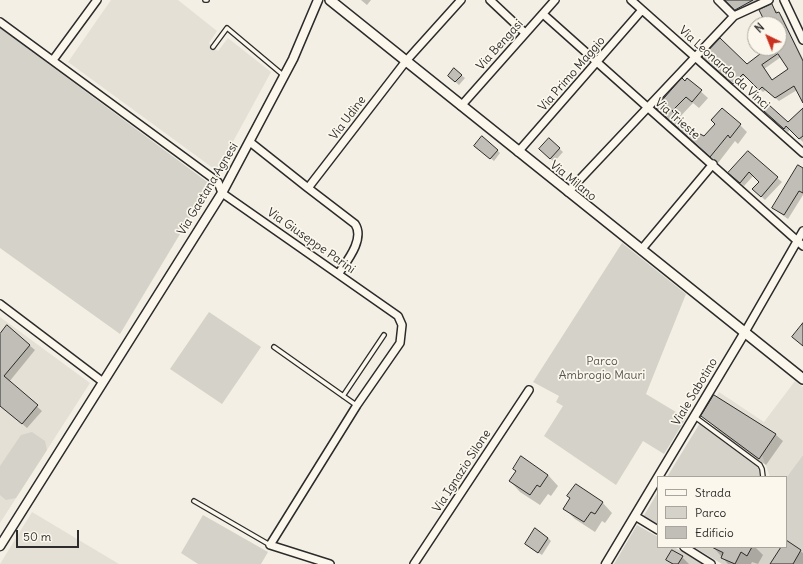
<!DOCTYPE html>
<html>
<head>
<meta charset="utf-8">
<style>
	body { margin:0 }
	#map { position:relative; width:803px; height:564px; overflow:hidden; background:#f3efe4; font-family:Delius,sans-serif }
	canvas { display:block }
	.legend { position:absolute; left:657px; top:476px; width:130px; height:72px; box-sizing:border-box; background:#fbf7ec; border:1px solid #a8a59f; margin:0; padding:5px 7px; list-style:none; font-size:12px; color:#2b2b2b }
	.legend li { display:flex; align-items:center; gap:8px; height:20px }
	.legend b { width:20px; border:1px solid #a8a59f }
	.north { position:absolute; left:747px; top:16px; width:40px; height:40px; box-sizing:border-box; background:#fbf7ec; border:1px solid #a8a59f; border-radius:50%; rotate:317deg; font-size:11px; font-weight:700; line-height:16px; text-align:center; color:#2b2b2b }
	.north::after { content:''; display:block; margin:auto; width:14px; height:18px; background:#c8321e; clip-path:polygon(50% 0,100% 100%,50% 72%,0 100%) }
	.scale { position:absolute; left:16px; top:530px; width:63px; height:18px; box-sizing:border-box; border:2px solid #2b2b2b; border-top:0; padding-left:5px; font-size:12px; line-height:14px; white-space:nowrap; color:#2b2b2b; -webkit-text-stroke:3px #fbf7ec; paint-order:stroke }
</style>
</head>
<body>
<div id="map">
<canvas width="803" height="564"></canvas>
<ul class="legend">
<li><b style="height:5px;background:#fbf7ec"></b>Strada</li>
<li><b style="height:11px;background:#d5d2c9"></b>Parco</li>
<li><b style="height:11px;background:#c0beb6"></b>Edificio</li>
</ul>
<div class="north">N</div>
<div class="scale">50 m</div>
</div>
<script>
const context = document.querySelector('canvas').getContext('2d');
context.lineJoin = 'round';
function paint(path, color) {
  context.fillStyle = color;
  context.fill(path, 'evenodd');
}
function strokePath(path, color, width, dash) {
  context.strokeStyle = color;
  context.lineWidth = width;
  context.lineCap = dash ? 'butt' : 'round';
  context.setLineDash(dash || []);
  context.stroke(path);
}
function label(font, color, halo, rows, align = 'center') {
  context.font = font + ' Delius,sans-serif';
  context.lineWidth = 3.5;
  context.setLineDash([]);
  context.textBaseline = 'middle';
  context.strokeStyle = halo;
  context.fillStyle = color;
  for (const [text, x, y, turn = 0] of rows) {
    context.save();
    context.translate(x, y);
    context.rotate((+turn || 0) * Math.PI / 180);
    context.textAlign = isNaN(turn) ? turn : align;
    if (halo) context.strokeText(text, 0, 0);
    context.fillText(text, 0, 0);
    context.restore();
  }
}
paint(new Path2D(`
	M111 0H178L217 31 209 43 218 51 228 38 271 72 217 171 68 62Z
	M0 317 90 383 0 523Z
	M795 381 803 387V455L786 478 770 477 762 455 704 416 719 392 764 422Z
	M32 512 119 564H0Z`), '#e4e0d6');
paint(new Path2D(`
	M0 28 210 184 120 334 0 248Z
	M622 243 686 294 646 394 686 418 664 454 643 441 616 485 544 436 563 406 556 402 559 396 533 382Z
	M209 312 261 347 222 404 170 369Z
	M700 423 756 462 761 477H667Z
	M32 432 45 441 47 450 16 498 6 500 0 495V466L21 435Z
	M803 455V564H722L694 547H786V478Z
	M658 492V526L643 517Z
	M203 515 268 552 261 564H198L181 553Z
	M637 525 658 537V547H674L703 564H614Z`), '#d5d2c9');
paint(new Path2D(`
	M361 0H371L367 5Z
	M725 0H764L738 12Z
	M771 5 782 16 803 59V101L797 90 779 101 766 90 763 92 747 77 738 87 707 60 747 65 761 54 757 48H779V24H767ZM781 57 789 69 773 81 764 69Z
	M461 75 465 78 459 85 452 79Z
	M687 79 708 98 699 108 693 103 678 119 699 138H704L740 125 747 132 738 144 735 141 718 163 664 115Z
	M803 109V142L790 129 788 132 768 115 788 123Z
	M549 139 563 152 554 162 543 152Z
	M479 149 497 150 500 153 494 161Z
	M748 153 782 182 765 200 754 189 761 182 754 175 744 186 734 177Z
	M803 169V195L788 219 773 208Z
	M7 327 35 350 9 382 42 411 27 428 0 405V335Z
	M715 396 776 435 783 441 766 465 730 440 702 416Z
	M548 475 558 486 551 496 548 494 540 505 520 492 510 481Z
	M602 502 612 513 605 523 602 521 595 532 575 519 564 508Z
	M548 538 551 541 542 555 529 547Z
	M786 541 803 553V564H771L782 547H786Z
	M713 547H755L763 555 758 564 752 562 751 564H728Z
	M672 551 682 557 689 564H672L667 560Z`), '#0003');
const building = new Path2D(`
	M725 0H753L735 10Z
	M772 4 776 13 779 12 803 61V103L794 86 775 98 762 87 759 90 743 74 733 84 702 57 720 38 747 64 760 54 756 48H779V24H766L759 10ZM778 54 788 69 772 80 762 65Z
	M454 68 462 75 455 82 448 76Z
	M682 78 685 81 687 78 702 90 692 102 686 97 672 111 699 136 700 134 704 136 715 124 711 120 722 108 741 124 730 138 728 135 710 157 656 108Z
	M769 105 788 122 803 108V136L799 139 786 126 784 129 764 111Z
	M482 136 498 150 490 159 474 146Z
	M549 138 560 148 550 159 539 149Z
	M748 151 778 177 761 197 752 189 759 182 749 172 740 183 728 173Z
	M798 165 803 168V193L799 191 784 215 772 208Z
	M803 323V346L792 337Z
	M7 325 30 345 4 376 38 405 22 424 0 406V334Z
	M714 395 776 434 759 459 701 416Z
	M521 456 548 475 540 487 537 485 530 495 509 481 516 471 513 469Z
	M576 484 603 502 595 514 591 512 584 522 563 509 570 498 567 496Z
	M535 528 548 538 538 553 525 544Z
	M786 540 801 550 793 564H770L781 547H786Z
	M712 547H752L747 556 741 552 735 564 721 558 723 553Z
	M672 550 683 556 678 564H673L666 560Z`);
paint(building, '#c0beb6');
strokePath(building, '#2b2b2b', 1);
const service = new Path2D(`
	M205 0H207
	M213 47 227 28 283 75
	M274 347 356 405
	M343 396 384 335
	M695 417 760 465 762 469 763 477
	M194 501 270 545`);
const minor = new Path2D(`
	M490 0 525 33
	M631 0 803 153
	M718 0 734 16
	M784 0 803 40
	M543 14 803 246
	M0 22 218 182 222 193 398 316 402 325 400 343 357 405 270 545 330 564
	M53 60 97 0
	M461 106 555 0
	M250 142 308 188 406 61 461 0
	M518 152 642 10
	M308 188 355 224C365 239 347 261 339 273
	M568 192 734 16 769 0
	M641 250 713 164
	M0 304 103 382
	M745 332 803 231
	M635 516 658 530
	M684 547 711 564
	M414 564 529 390`);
const tertiary = new Path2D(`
	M0 546 222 193 293 59 318 0
	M606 564 745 332`);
const secondary = new Path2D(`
	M330 0 803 379`);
strokePath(service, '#2b2b2b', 6);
strokePath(minor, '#2b2b2b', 10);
strokePath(tertiary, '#2b2b2b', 11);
strokePath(secondary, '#2b2b2b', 12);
strokePath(service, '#fbf7ec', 3.5);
strokePath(minor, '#fbf7ec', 7);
strokePath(tertiary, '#fbf7ec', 8);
strokePath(secondary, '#fbf7ec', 9);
label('12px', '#2b2b2b', '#fbf7ec', [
	["Via Bengasi",500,45,-48],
	["Via Leonardo da Vinci",724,68,42],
	["Via Primo Maggio",572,74,-49],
	["Via Udine",348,118,-53],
	["Via Trieste",677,119,41],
	["Via Milano",573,181,39],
	["Via Gaetana Agnesi",208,189,-59],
	["Via Giuseppe Parini",311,241,35],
	["Viale Sabotino",695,392,-59],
	["Via Ignazio Silone",462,471,-57]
]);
label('12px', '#565552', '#fbf7ec', [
	["Parco",602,362],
	["Ambrogio Mauri",602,376]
]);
</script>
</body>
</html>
